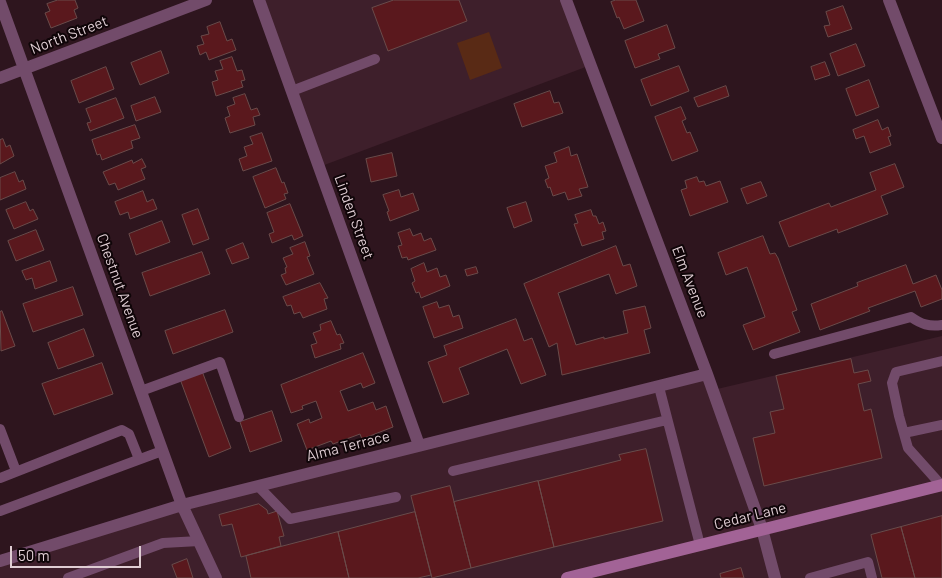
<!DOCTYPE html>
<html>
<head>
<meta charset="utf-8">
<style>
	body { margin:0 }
	#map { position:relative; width:942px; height:578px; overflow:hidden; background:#2e151e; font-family:Barlow,sans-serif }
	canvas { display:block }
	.scale { position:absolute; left:10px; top:546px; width:131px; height:22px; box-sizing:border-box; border:2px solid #dfcdd3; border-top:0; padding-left:6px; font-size:15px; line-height:18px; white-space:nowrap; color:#dfcdd3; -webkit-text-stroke:4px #0f0508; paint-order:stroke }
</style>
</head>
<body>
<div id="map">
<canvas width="942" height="578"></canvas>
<div class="scale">50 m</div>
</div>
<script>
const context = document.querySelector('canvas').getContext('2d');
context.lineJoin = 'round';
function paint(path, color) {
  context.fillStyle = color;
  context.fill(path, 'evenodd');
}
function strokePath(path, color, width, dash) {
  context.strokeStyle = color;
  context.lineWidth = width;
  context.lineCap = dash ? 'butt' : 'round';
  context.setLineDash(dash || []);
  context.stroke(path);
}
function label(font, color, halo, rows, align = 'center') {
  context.font = font + ' Barlow,sans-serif';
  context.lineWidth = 4;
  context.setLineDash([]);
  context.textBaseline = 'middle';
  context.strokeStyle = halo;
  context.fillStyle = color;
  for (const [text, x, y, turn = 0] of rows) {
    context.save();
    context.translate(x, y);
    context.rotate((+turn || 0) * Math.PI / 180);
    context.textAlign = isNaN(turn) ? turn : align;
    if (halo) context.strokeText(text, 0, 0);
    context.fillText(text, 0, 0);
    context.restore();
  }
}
paint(new Path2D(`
	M259 0H566L591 65 319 167Z
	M942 336V578H0V561L116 525 707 374 713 390Z`), '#3e1f2b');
paint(new Path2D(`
	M489 32 502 68 470 80 457 43Z`), '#592a15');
const building = new Path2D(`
	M58 0H75L78 8 74 10 77 18 51 28 45 13 50 11 47 4Z
	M394 0H459L467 21 388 51 372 8Z
	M616 0H636L644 21 624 29 619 17 617 18 611 2Z
	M843 6 852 29 828 37 824 26 830 25 826 12Z
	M220 22 227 41 232 39 236 50 209 60 206 52 200 55 197 46 204 44 201 36 209 34 207 27Z
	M667 25 675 48 658 54 660 59 635 68 625 41Z
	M856 44 865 66 838 76 830 54Z
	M161 51 169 73 140 85 131 63Z
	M232 57 237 71 242 70 245 80 241 81 243 87 216 96 212 82 218 80 215 71 223 69 220 61Z
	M825 62 830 75 815 80 811 67Z
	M679 66 689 91 651 106 641 80Z
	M106 67 114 89 79 103 71 81Z
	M869 80 879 107 856 116 846 89Z
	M726 86 729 96 698 107 694 98Z
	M550 91 554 103 559 102 563 113 522 127 514 104Z
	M245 94 251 110 257 108 260 115 253 117 255 125 230 133 225 118 230 116 227 107 235 104 233 98Z
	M155 97 161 112 136 121 131 106Z
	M116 98 124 118 90 131 87 123 91 122 86 109Z
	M681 107 686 119 682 121 687 133 690 132 698 151 672 161 655 117Z
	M878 120 882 130 888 127 891 136 888 137 891 145 870 153 864 136 856 139 853 130Z
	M135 125 140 138 131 141 133 148 102 160 100 154 97 155 92 140Z
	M262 133 272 161 243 171 239 159 247 156 244 147 253 144 250 137Z
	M3 139 6 147 10 145 14 156 0 164V140Z
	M569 147 571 156 577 154 588 187 579 189 582 196 568 200 565 192 553 196 550 187 548 188 545 180 549 178 545 166 557 162 554 153Z
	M392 153 397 176 371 182 366 159Z
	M142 159 146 167 141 169 145 179 118 190 115 183 109 185 103 172 132 160 133 163Z
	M895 164 904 187 881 196 888 214 838 233 837 229 789 247 779 222 829 203 831 207 876 190 870 173Z
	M276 168 282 183 284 182 288 193 284 194 286 199 265 208 253 177Z
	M15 172 19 182 23 180 26 189 0 200V178Z
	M697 177 699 182 704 181 706 186 720 181 728 202 690 216 681 190 687 188 685 181Z
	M761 182 767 196 747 204 741 189Z
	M399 190 401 197 413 193 419 210 390 221 387 212 389 211 383 195Z
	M143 191 147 202 153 199 157 209 130 219 128 212 120 215 115 202Z
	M26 202 30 211 33 209 38 219 14 229 6 210Z
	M526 202 532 221 514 228 507 208Z
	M290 204 303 236 294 240 292 235 272 243 269 234 274 232 267 213Z
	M198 209 209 239 193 245 182 215Z
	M591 210 593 216H596L599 224 603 222 606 231 602 232 604 239 582 246 574 224 578 223 575 215Z
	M162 221 170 242 136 255 129 234Z
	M410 229 413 236 421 233 424 241 431 238 436 250 408 260 407 257 402 258 398 246 402 245 398 233Z
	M36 230 44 250 16 261 8 241Z
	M763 236 770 254 775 253 778 258 797 310 792 312 800 332 753 350 743 325 765 317 747 267 726 275 718 253Z
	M305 242 310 256 307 257 314 274 286 285 281 275 286 273 285 268 287 267 283 258 293 254 290 248Z
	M243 243 249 258 232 264 226 250Z
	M616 246 623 266 630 264 637 286 616 294 609 274 558 293 576 345 604 337V339L628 333 623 311 645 306 651 328 644 330 650 353 562 375 557 343 549 347 524 284Z
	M202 252 210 274 150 296 142 273Z
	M50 261 57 281 35 289 32 278 26 280 22 271Z
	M424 263 427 272 437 268 440 277 446 275 450 286 421 298 419 292 416 293 412 283 415 281 411 269Z
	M906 265 913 284 936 275 942 290V299L921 307 915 291 868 308 870 311 820 330 811 304 858 286 857 283Z
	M476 267 478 273 467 276 465 270Z
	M320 283 328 298 324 299 327 309 303 318 300 312 294 314 291 305 287 306 283 297Z
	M73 287 83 315 33 332 23 304Z
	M437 302 439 308 449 305 453 317 459 315 463 328 434 338 423 307Z
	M225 310 233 332 173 354 165 331Z
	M2 311 15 346 1 351 0 312Z
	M516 319 524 341 532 338 546 375 521 384 507 349 459 368 469 394 443 403 428 362 447 355 444 346Z
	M331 321 337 335 340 334 344 343 340 344 341 349 315 358 311 345 317 343 313 333 321 330 320 325Z
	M84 329 94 356 58 369 48 343Z
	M363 353 375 383 363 388 361 383 340 391 348 411 373 402 376 410 386 406 393 427 362 439 360 434 333 444 331 441 307 450 297 424 309 419 310 423 322 418 316 401 302 406 303 409 291 413 281 385Z
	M851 359 854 373 868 370 871 381 858 384 864 411 871 409 882 458 764 486 753 438 775 433 770 412 784 409 776 376Z
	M102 363 113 394 54 415 42 384Z
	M202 371 231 448 209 457 180 379Z
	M272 411 282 441 250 452 240 422Z
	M646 449 663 521 554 547 538 481 621 460 619 455Z
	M538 481 554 547 471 568 454 502Z
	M450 486 471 568 432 578 411 496Z
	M259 504 267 510 268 514 277 511 284 536 279 537 281 546 241 557 232 524 222 526 219 515Z
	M415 512 431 575 418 578H349L338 532Z
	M942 516V578H915L901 527Z
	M901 527 915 578H882L871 535Z
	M338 532 349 578H251L246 556Z
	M187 559 193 578H177L172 565Z
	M741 568 744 578H721L720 574Z`);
paint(building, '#5a181d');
strokePath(building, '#6a4b4a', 1);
strokePath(new Path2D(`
	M292 91 375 59
	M774 354 911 317C921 324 929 327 942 325
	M659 387 700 545
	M141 391 220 362 239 417
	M0 429 16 471
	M904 433 942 425
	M453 471 667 420
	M0 478 122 430 129 434 139 459
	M941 485 908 448 899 416 892 383 896 372 942 361
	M258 486 290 519 396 497
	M0 511 162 451
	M68 578 163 543 199 541
	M810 578 868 562 872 578`), '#724b6a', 10);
strokePath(new Path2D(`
	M259 0 419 445
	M566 0 707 374 762 529 775 578
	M889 0 942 138
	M0 2 182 505 216 578
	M0 78 206 0
	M0 561 182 505 707 374`), '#724b6a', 12);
strokePath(new Path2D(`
	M567 578 942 485`), '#a26396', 12);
label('15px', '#dfcdd3', '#0f0508', [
	["North Street",69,35,-21],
	["Linden Street",354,217,70],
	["Elm Avenue",690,282,69],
	["Chestnut Avenue",120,286,70],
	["Alma Terrace",348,446,-14],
	["Cedar Lane",750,516,-14]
]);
</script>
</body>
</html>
